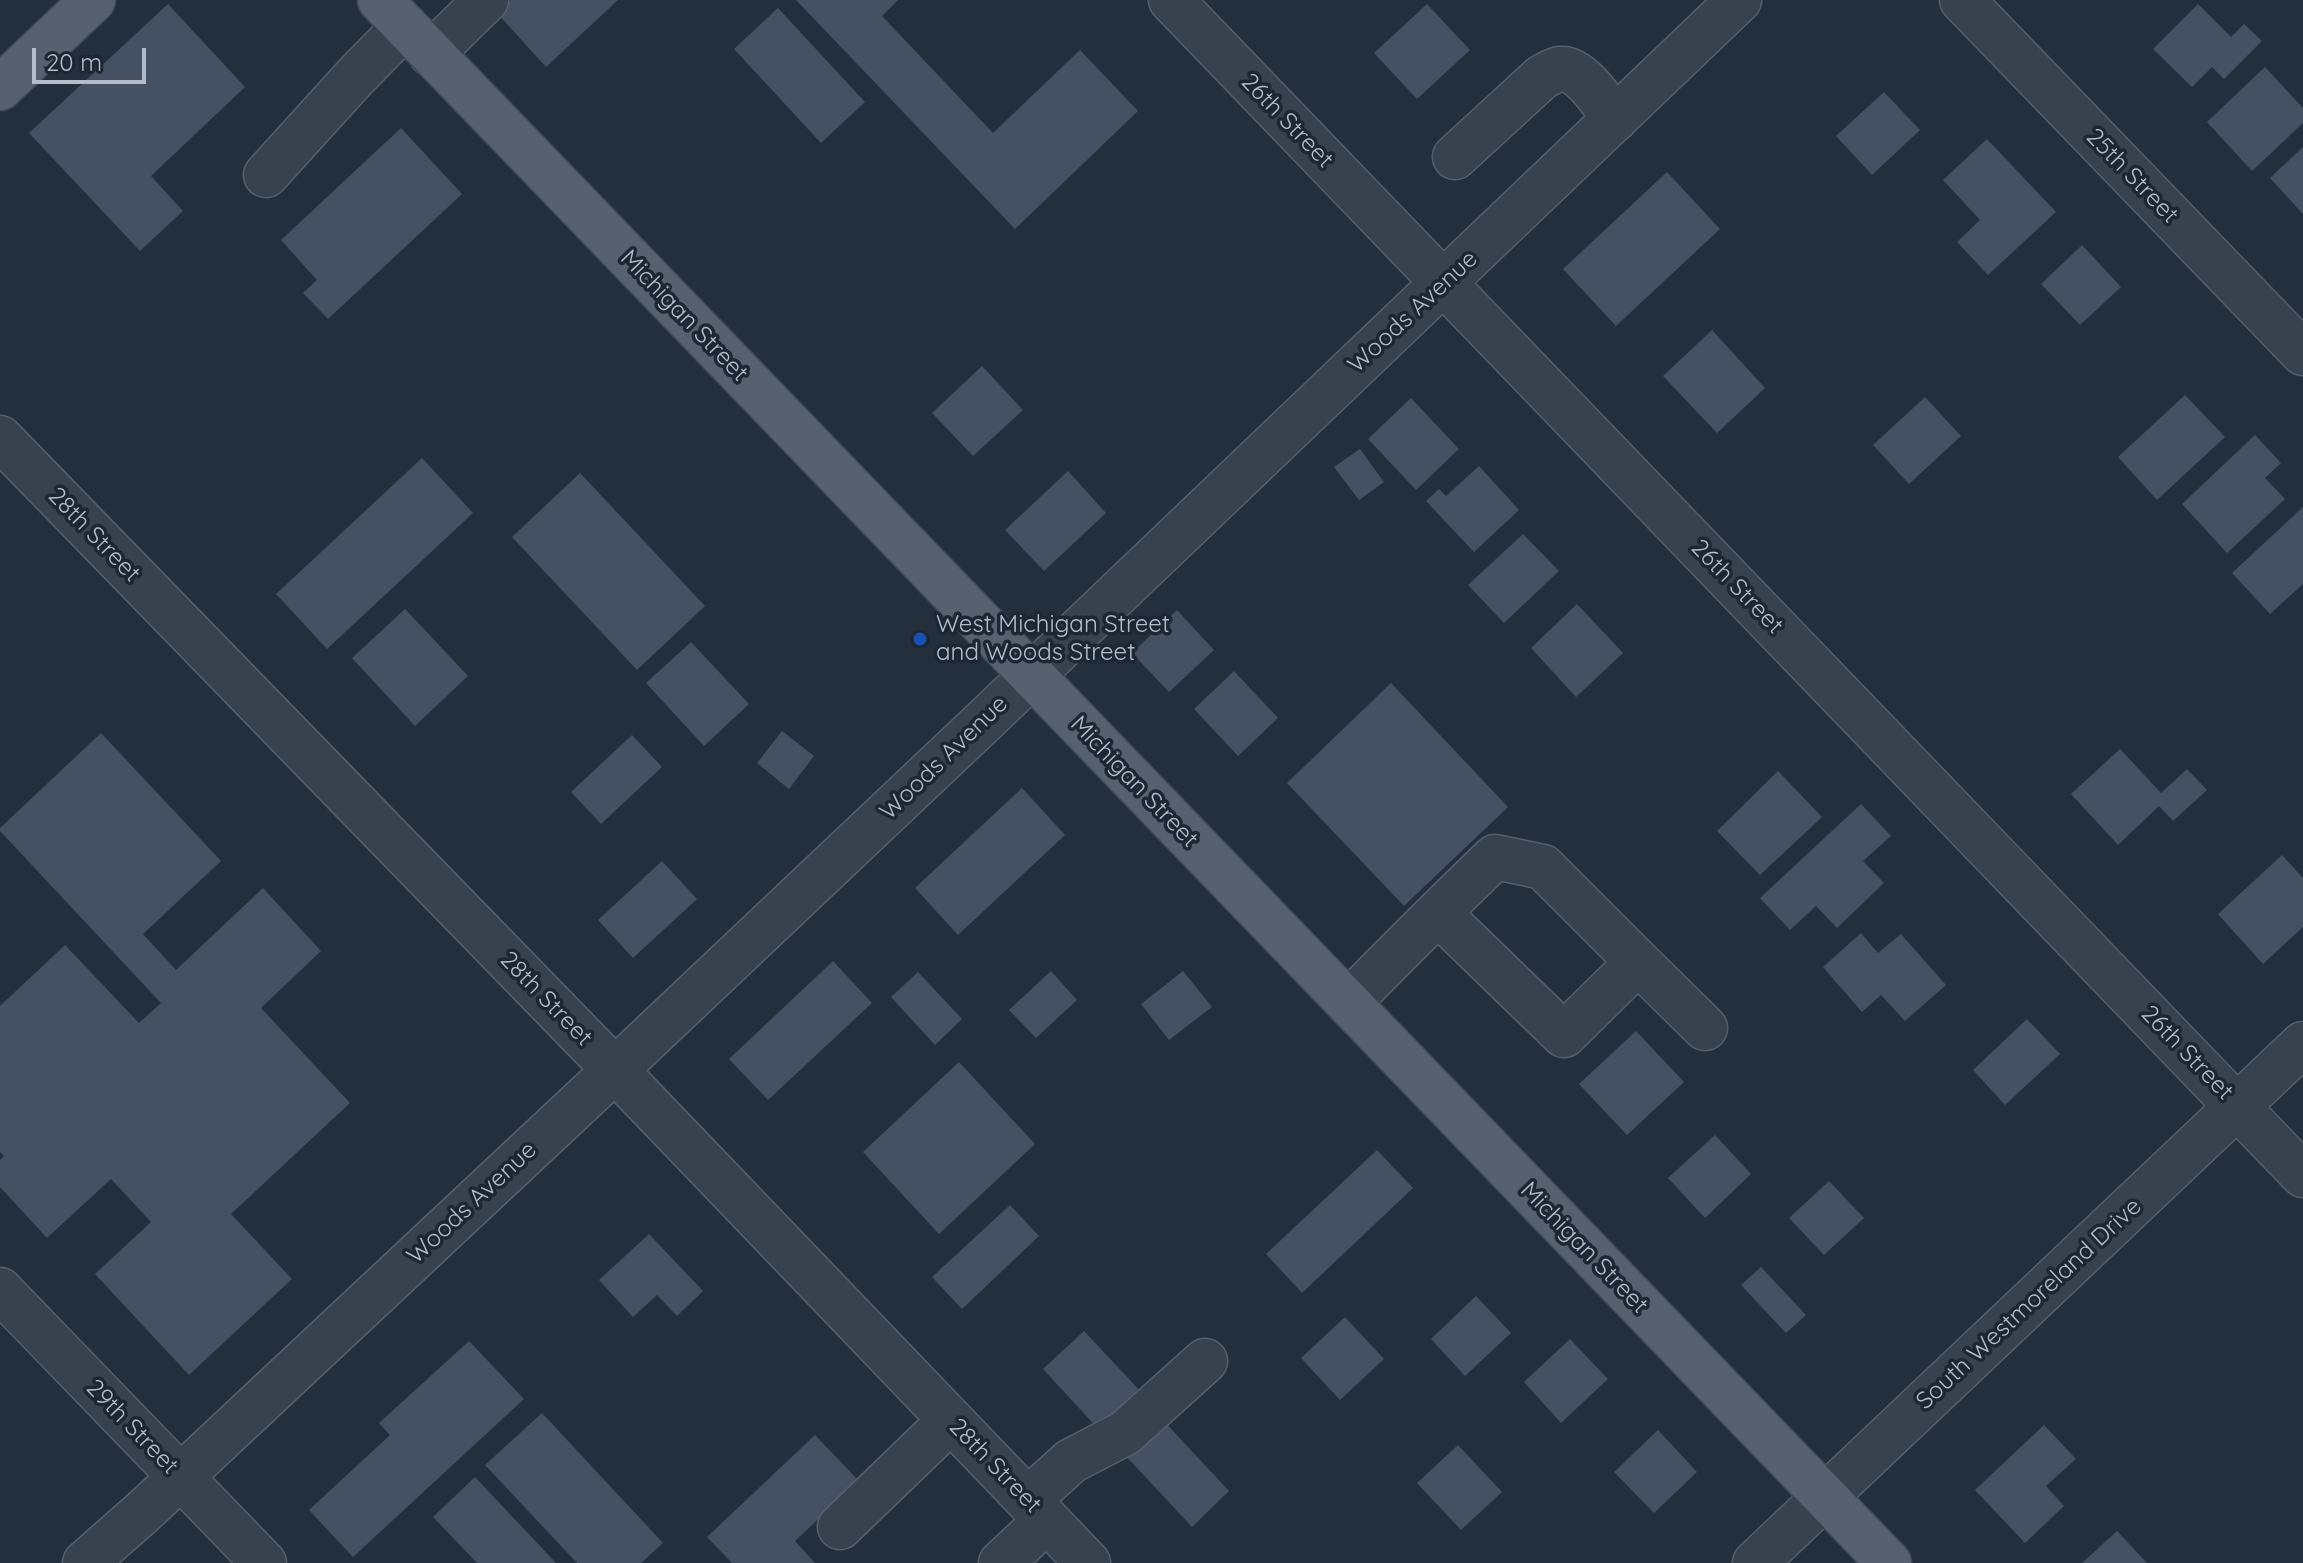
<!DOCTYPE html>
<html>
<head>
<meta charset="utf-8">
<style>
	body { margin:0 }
	#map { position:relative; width:2303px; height:1563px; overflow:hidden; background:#242f3e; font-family:Quicksand,sans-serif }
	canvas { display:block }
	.scale { position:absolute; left:32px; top:48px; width:114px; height:36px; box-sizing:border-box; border:4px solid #b4bcc9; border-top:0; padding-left:10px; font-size:24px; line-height:28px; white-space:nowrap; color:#b4bcc9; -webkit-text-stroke:6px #1d2633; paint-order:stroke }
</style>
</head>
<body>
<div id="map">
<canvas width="2303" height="1563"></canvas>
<div class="scale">20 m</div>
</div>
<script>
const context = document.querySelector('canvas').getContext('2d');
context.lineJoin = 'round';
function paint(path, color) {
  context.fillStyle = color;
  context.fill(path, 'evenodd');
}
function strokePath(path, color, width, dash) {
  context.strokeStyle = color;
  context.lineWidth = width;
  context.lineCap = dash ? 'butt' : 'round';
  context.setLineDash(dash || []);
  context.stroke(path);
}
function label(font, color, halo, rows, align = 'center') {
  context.font = font + ' Quicksand,sans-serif';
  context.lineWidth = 7;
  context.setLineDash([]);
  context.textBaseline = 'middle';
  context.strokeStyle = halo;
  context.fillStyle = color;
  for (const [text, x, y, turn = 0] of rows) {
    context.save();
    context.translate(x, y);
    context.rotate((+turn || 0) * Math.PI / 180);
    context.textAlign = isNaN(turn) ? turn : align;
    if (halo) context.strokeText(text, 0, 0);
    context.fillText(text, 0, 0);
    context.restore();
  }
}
paint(new Path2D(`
	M511 0H618L546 67 497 13Z
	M796 0H898L882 16 993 133 1080 50 1138 111 1015 229Z
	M168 4 245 87 151 176 183 211 140 251 29 133Z
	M1427 4 1470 50 1417 99 1374 53Z
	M2198 4 2231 37 2244 24 2262 41 2224 79 2212 67 2192 87 2153 49Z
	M778 8 865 102 821 143 734 49Z
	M2265 67 2303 108V123L2252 171 2207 122Z
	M1884 92 1920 130 1872 175 1836 136Z
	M401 128 462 194 328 319 303 293 317 280 281 240Z
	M1987 139 2056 212 1988 275 1957 242 1980 220 1943 180Z
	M2303 147V214L2270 178Z
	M1667 172 1720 229 1616 326 1563 269Z
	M2082 245 2121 287 2080 325 2041 284Z
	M1712 330 1765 388 1717 433 1663 376Z
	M982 366 1023 410 973 456 932 413Z
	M2185 395 2225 437 2157 500 2118 457Z
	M1925 397 1961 436 1909 484 1873 445Z
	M1411 398 1459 449 1416 490 1368 439Z
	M2255 435 2281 463 2265 478 2285 499 2227 553 2182 504Z
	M1360 449 1384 482 1359 500 1334 467Z
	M422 458 473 513 327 649 276 594Z
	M1479 466 1519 510 1474 552 1426 501 1439 489 1446 496Z
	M1068 471 1106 513 1044 571 1005 530Z
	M580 473 705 606 637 670 512 537Z
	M2303 507V584L2270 614 2232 573Z
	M1523 534 1559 571 1504 623 1468 585Z
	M1577 604 1623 653 1576 697 1531 648Z
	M405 609 468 676 415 726 352 658Z
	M1177 610 1214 650 1169 692 1132 653Z
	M691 642 749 704 704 746 646 683Z
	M1234 671 1278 718 1238 756 1194 709Z
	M1391 683 1508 807 1404 906 1287 783Z
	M782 731 814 756 789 789 757 763Z
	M101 733 221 861 143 934 176 970 263 888 321 951 261 1008 350 1103 231 1214 292 1279 189 1375 95 1274 151 1222 111 1179 47 1238 0 1187V1160L4 1156 0 1152V1006L65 945 139 1023 161 1003 0 831V828Z
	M632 735 662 767 601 824 571 792Z
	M2120 749 2161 793 2187 769 2207 790 2173 821 2159 806 2118 845 2071 794Z
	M1778 771 1822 817 1760 875 1717 831Z
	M1022 788 1065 835 958 935 915 888Z
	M1861 804 1891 836 1863 861 1884 883 1837 928 1816 906 1790 930 1760 898Z
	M2282 855 2303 878V927L2263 964 2218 914Z
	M662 861 697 899 633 958 598 920Z
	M1861 933 1878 953 1901 934 1946 985 1905 1021 1881 995 1862 1012 1823 967Z
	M833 961 872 1003 768 1100 729 1059Z
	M1051 971 1077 1000 1036 1038 1009 1010Z
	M1183 971 1212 1007 1169 1040 1141 1004Z
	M918 972 962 1019 935 1045 891 997Z
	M2027 1019 2060 1054 2005 1105 1973 1070Z
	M1636 1031 1684 1082 1627 1135 1579 1084Z
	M959 1062 1035 1144 939 1234 863 1152Z
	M1715 1135 1751 1174 1705 1218 1668 1178Z
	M1377 1150 1413 1188 1302 1293 1266 1254Z
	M1829 1181 1864 1218 1824 1255 1789 1218Z
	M1010 1205 1039 1236 962 1309 932 1277Z
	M649 1234 703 1291 677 1316 657 1295 633 1317 599 1280Z
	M1761 1267 1806 1315 1786 1333 1741 1285Z
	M1476 1296 1511 1333 1465 1376 1431 1339Z
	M1345 1317 1384 1359 1340 1400 1301 1358Z
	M1084 1331 1143 1394 1102 1433 1043 1369Z
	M1570 1339 1608 1379 1561 1423 1524 1382Z
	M469 1341 524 1399 353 1557 309 1510 390 1435 379 1423Z
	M542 1413 663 1543 641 1563H577L485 1465Z
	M1161 1418 1229 1491 1192 1527 1123 1453Z
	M2044 1425 2076 1459 2046 1486 2064 1506 2025 1543 1975 1490Z
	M1658 1430 1697 1472 1654 1513 1614 1472Z
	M815 1435 859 1481 795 1541 815 1563H732L707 1537Z
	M1458 1445 1502 1492 1461 1530 1417 1483Z
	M475 1477 556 1563H477L433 1517Z
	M2117 1531 2147 1563H2082Z`), '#455162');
const minor = new Path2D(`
	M1171 0 2303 1175
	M1962 0 2303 353
	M431 54 486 0
	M1455 157 1542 77C1548 74 1554 70 1560 69 1581 67 1604 104 1615 119
	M266 175 355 77 405 26
	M0 438 615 1070 1088 1563
	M1638 962 1705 1028
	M1348 1003C1396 954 1445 905 1495 857L1543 867 1638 962 1564 1035 1438 913
	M0 1290 264 1563
	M1028 1500 1071 1461 1125 1433 1205 1361
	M840 1527 951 1420
	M85 1563 144 1511 615 1070 983 722 1739 0
	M1001 1563 1047 1520
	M1755 1563 2303 1044`);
const major = new Path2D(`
	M380 0 1889 1563
	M0 88 93 0`);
strokePath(minor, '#565f6c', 47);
strokePath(major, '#414a57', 47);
strokePath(minor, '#38414e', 44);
strokePath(major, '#56606e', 44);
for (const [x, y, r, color] of [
	[920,639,8,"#1a4fb4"]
]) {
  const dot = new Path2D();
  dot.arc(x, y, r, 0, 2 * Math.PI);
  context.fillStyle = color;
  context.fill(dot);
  strokePath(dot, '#1d2633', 3);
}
label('24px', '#b4bcc9', '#1d2633', [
	["26th Street",1287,121,46],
	["25th Street",2132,176,46],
	["Woods Avenue",1413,312,-43],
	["Michigan Street",684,316,46],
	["28th Street",94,535,46],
	["26th Street",1737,587,46],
	["Woods Avenue",944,758,-44],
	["Michigan Street",1134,782,46],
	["28th Street",546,999,46],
	["26th Street",2187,1053,46],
	["Woods Avenue",472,1203,-43],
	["Michigan Street",1584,1248,46],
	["South Westmoreland Drive",2029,1304,-43],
	["29th Street",132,1427,46],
	["28th Street",995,1466,46]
]);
label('24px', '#b4bcc9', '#1d2633', [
	["West Michigan Street",936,625],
	["and Woods Street",936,653]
], 'left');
</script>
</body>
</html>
